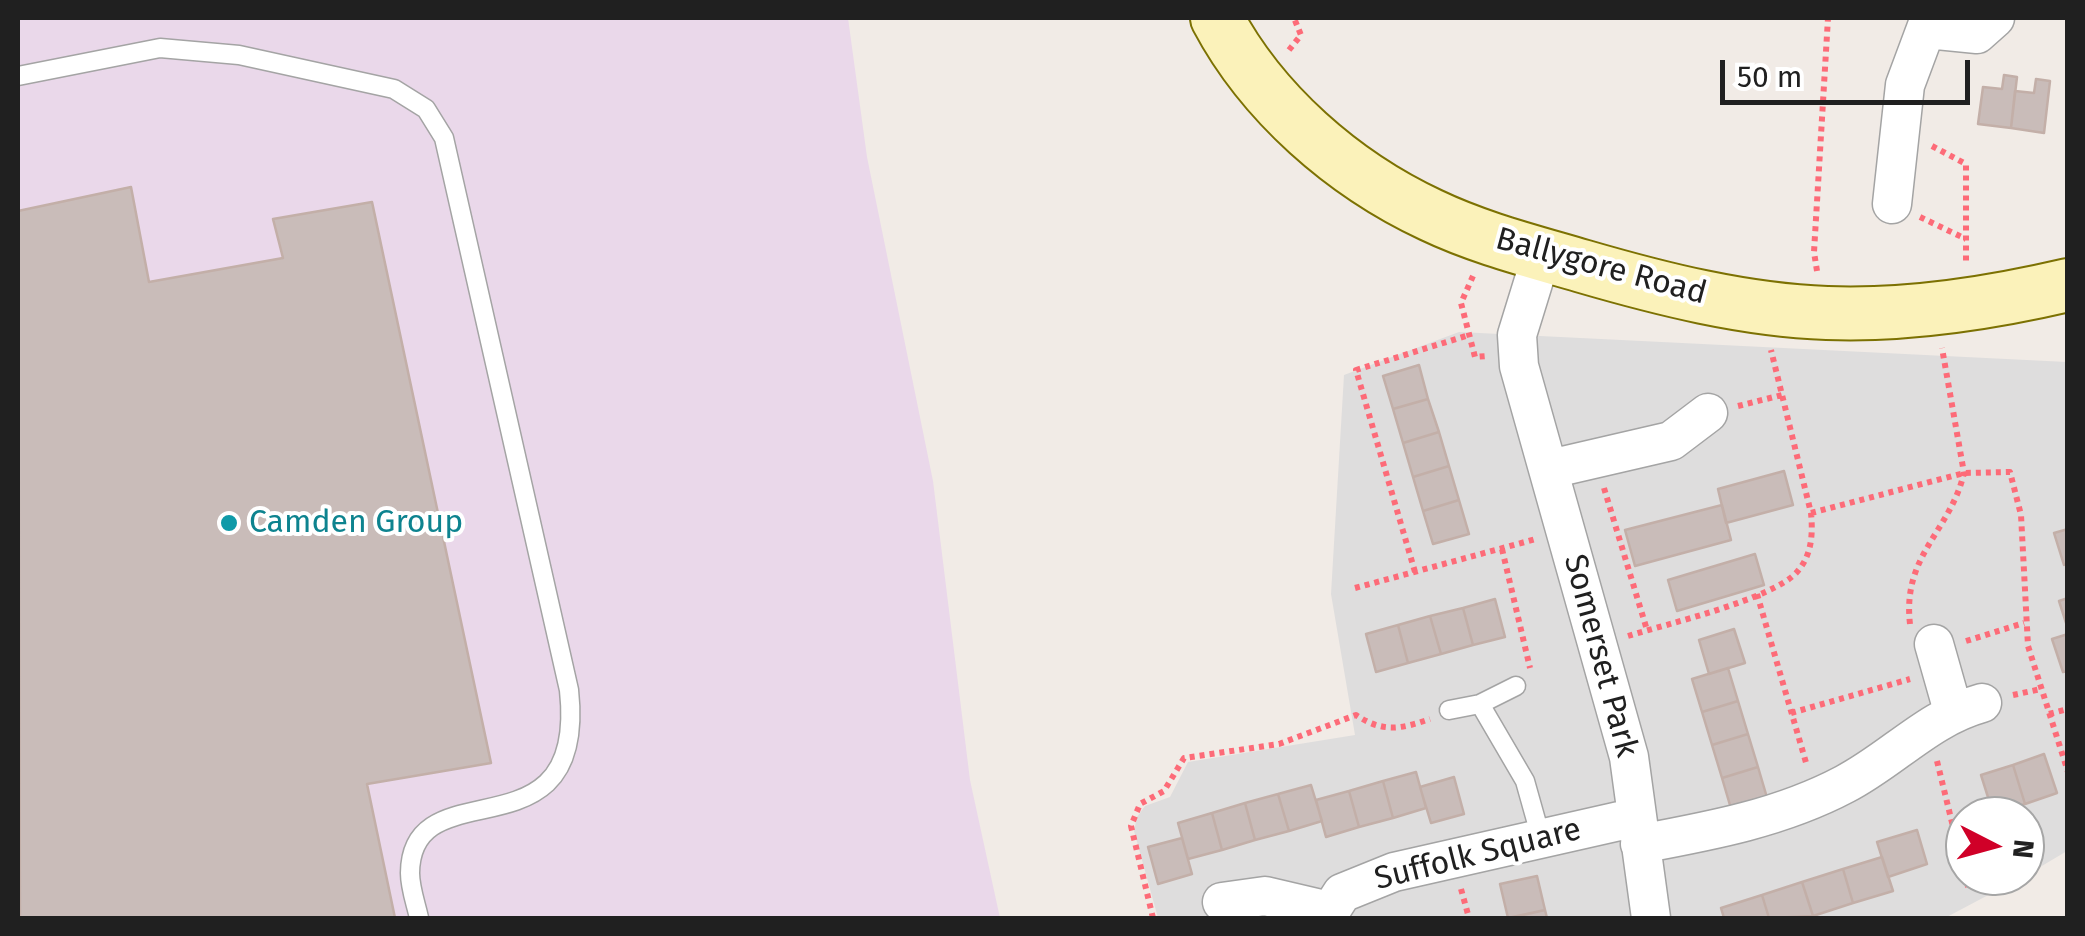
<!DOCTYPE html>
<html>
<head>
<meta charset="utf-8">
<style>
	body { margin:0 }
	#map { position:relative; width:2085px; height:936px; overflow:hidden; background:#f1ebe6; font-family:"Fira Sans",sans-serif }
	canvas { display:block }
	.frame { position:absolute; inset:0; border:20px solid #202020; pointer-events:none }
	.north { position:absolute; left:1945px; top:796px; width:100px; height:100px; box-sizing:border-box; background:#fff; border:2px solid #a6a6a6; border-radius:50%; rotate:96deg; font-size:28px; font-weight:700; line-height:40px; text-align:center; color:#202020 }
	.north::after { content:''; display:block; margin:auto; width:35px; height:45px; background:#d00028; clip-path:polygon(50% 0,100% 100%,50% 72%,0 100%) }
	.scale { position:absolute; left:1720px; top:60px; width:250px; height:45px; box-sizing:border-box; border:5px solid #202020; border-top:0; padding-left:12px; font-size:30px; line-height:35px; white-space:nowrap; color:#202020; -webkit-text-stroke:8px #fff; paint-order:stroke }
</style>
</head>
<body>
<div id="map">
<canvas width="2085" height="936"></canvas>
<div class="frame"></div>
<div class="north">N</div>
<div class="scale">50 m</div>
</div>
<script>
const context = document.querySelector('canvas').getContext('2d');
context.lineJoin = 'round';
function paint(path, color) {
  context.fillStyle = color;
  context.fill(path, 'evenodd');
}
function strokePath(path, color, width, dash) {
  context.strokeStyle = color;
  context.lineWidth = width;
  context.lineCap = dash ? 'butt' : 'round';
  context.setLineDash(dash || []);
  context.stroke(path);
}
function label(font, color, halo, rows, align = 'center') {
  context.font = font + ' "Fira Sans",sans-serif';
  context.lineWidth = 8;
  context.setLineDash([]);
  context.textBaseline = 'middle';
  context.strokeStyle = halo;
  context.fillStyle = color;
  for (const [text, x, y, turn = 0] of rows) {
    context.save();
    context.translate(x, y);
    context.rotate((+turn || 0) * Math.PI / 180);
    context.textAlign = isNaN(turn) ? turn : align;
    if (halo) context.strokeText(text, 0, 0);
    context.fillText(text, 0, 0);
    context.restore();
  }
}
paint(new Path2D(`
	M1459 332 2067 362V851L2025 876V816H1965V876H2024L1945 918H1158L1134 831 1137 817 1145 806 1170 797 1188 762 1355 735 1331 594 1344 375Z`), '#dedddd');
paint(new Path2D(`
	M18 18H848L867 157 933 481 970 780 1000 918H18Z`), '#ead8ea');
const building = new Path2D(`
	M2004 75 2017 77 2011 128 1978 124 1983 87 2002 89Z
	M2036 79 2050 81 2044 133 2011 128 2015 91 2034 93Z
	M131 187 149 282 283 258 273 219 372 202 491 763 367 784 395 918H20L18 211Z
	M1419 365 1428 399 1393 409 1383 376Z
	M1428 399 1439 432 1403 443 1393 409Z
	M1439 432 1449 466 1413 477 1403 443Z
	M1449 466 1459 500 1423 511 1413 477Z
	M1784 471 1793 505 1726 523 1718 489Z
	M1459 500 1469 534 1433 544 1423 511Z
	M1722 505 1731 540 1635 566 1625 530Z
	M2068 529V563L2064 565 2054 533Z
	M1755 554 1764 585 1677 611 1668 580Z
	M2068 598V629L2059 601Z
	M1495 599 1505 637 1473 645 1463 608Z
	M1463 608 1473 645 1441 654 1430 616Z
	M1430 616 1441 654 1408 663 1398 625Z
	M1398 625 1408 663 1376 672 1366 634Z
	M1734 629 1745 663 1709 674 1699 640Z
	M2068 634V671L2063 672 2052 639Z
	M1728 668 1738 701 1702 712 1692 679Z
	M1738 701 1748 734 1712 745 1702 712Z
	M1748 734 1758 767 1722 778 1712 745Z
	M2044 754 2057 793 2025 804 2013 765Z
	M2013 765 2025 804 1993 813 1981 775Z
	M1758 767 1768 801 1732 812 1722 778Z
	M1416 772 1426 808 1393 818 1383 781Z
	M1454 777 1464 814 1431 823 1420 787Z
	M1383 781 1393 818 1359 827 1349 791Z
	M1311 785 1322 821 1289 831 1278 794Z
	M1349 791 1359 827 1326 837 1316 800Z
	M1278 794 1289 831 1255 840 1245 803Z
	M1245 803 1255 840 1222 850 1212 813Z
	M1212 813 1222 850 1188 859 1178 823Z
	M1917 830 1927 864 1888 877 1877 842Z
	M1182 838 1192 874 1158 884 1148 847Z
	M1882 857 1893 891 1853 903 1843 869Z
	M1843 869 1853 903 1813 916 1802 882Z
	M1537 876 1545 910 1508 918 1500 884Z
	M1802 882 1813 916 1769 918 1762 895Z
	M1762 895 1769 918H1724L1721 908Z
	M1545 910 1547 918H1510Z`);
paint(building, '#c9bcb9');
strokePath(building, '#c3afa8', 2.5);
const lane = new Path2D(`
	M18 76 160 48 239 55 394 89 426 109 444 138 569 690C588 865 411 764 410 873 410 888 416 904 419 918
	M1480 704 1525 781 1541 838
	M1449 710 1480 704 1516 686`);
const street = new Path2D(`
	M1927 29 1977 34 1995 18
	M1892 204 1905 85 1930 18
	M1542 254 1517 335 1519 366 1629 757 1651 918
	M1550 469 1671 441 1708 413
	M1934 644 1953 711
	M1640 844C1710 831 1781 818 1845 784 1893 759 1928 718 1982 703
	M1222 902 1265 896 1329 911
	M1326 918 1342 893 1394 872 1637 817`);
const secondary = new Path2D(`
	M1217 18C1262 103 1343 174 1431 215 1479 238 1531 251 1582 266 1661 289 1744 310 1827 313 1906 316 1991 303 2068 285`);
strokePath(lane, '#a4a4a4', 21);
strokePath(street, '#a4a4a4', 41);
strokePath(secondary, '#7c7102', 56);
strokePath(new Path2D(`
	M1289 50 1301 35 1294 18
	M1932 146 1966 164V262
	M1920 217 1966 239
	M1817 271 1814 252 1828 18
	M1473 276 1461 303 1475 357 1487 356
	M1738 406 1782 395
	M1604 488 1647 630
	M1811 513 1964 473 2010 472 2021 515 2028 646 2068 772
	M1502 549 1530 668
	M1415 572 1356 370 1469 335
	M1355 588 1536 539
	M1757 594 1807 766
	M1910 624C1902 555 1950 532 1964 473L1942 348
	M1628 636C1667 624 1773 599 1797 572 1812 555 1813 534 1811 513L1771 350
	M1966 641 2024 623
	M2013 695 2041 689
	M1791 713 1910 679
	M2049 714 2068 709
	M1937 761 1965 876
	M1965 876 1968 887
	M1461 889 1469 918
	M1153 918 1131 826 1140 804 1164 791 1184 758 1279 744 1356 715C1383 733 1401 729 1430 719`), '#fd6b78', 6, [5, 5]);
strokePath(lane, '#fff', 18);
strokePath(street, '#fff', 38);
strokePath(secondary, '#fbf2ba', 52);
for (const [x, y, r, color] of [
	[229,523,10,"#0f9aa8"]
]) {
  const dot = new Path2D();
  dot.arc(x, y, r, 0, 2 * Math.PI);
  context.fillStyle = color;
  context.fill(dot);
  strokePath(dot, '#fff', 4);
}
label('32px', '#202020', '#fff', [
	["Ballygore Road",1601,267,15],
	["Somerset Park",1600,656,75],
	["Suffolk Square",1478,855,-14]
]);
label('32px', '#0d838f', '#fff', [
	["Camden Group",249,523]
], 'left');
</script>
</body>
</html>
